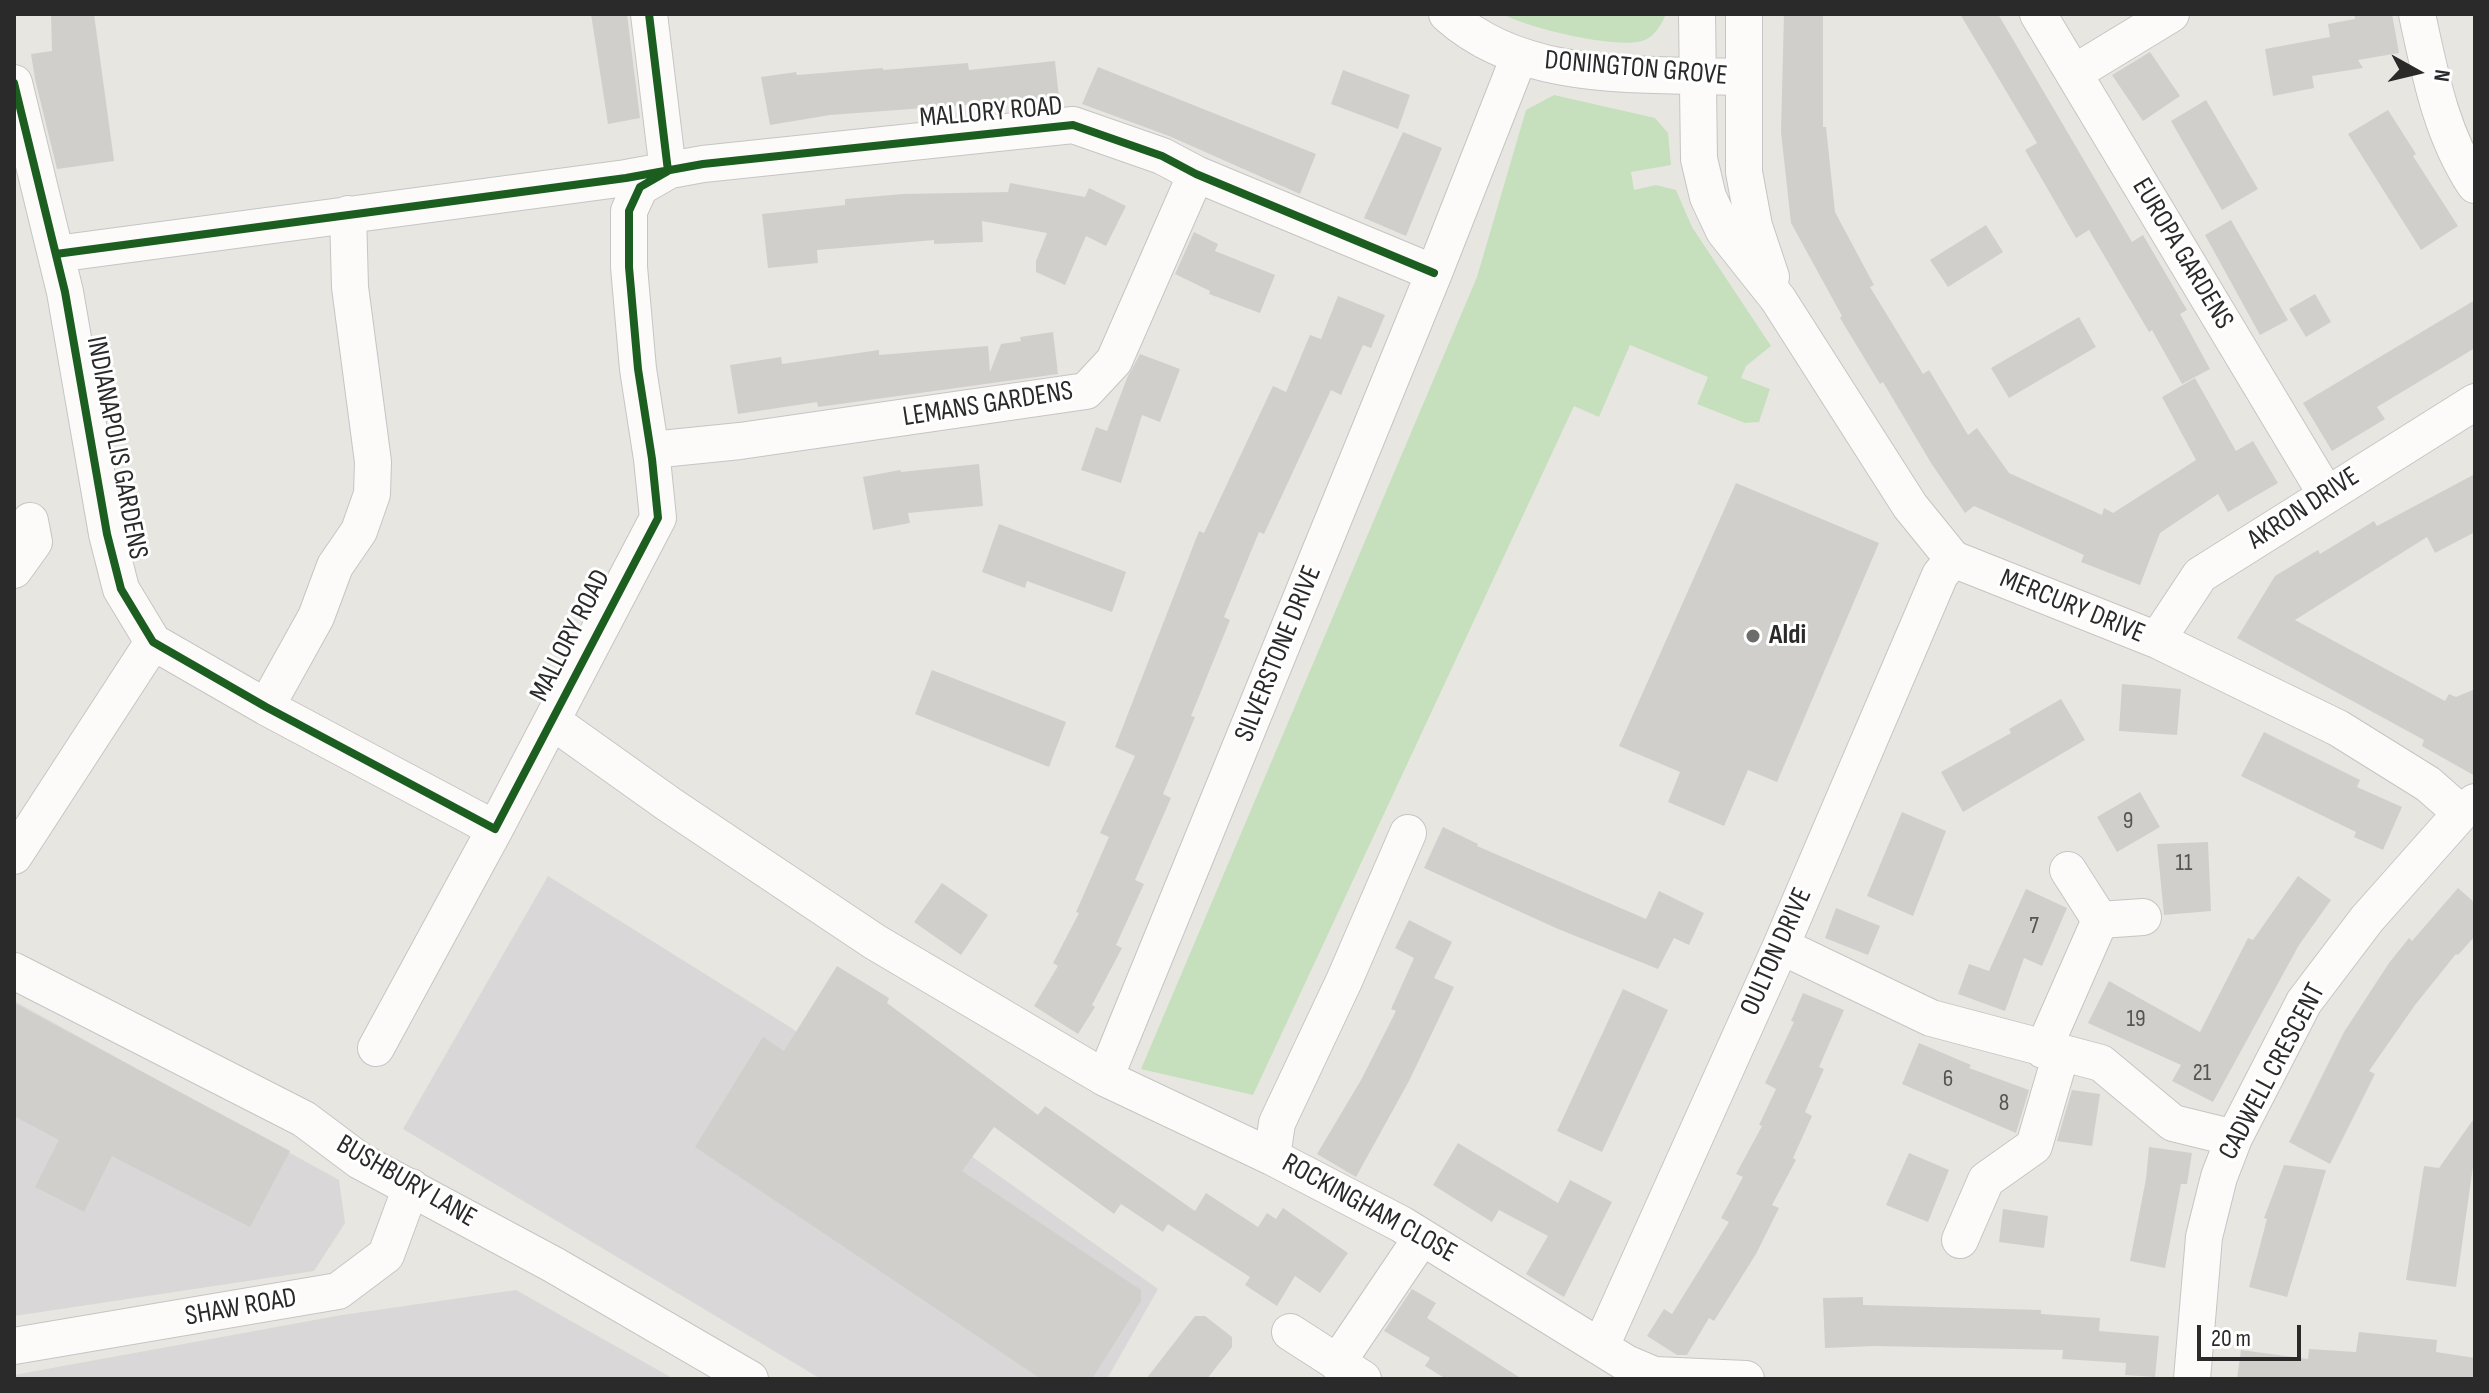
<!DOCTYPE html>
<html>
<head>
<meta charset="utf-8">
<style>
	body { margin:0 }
	#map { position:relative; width:2489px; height:1393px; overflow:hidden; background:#e8e6e1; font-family:"Sofia Sans Condensed",sans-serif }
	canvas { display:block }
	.frame { position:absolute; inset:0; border:16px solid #2a2a2a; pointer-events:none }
	.north { position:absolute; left:2377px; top:32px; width:80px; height:80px; -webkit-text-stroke:6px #fff; paint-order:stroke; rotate:98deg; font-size:22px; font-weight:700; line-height:32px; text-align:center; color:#2a2a2a }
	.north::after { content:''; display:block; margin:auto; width:28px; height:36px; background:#2a2a2a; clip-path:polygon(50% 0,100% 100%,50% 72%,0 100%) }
	.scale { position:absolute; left:2197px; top:1325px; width:104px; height:36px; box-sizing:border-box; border:4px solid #2a2a2a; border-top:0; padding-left:10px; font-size:24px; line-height:28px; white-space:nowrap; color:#2a2a2a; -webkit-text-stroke:6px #fff; paint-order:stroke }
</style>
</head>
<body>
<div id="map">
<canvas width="2489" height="1393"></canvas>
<div class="frame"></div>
<div class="north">N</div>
<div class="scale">20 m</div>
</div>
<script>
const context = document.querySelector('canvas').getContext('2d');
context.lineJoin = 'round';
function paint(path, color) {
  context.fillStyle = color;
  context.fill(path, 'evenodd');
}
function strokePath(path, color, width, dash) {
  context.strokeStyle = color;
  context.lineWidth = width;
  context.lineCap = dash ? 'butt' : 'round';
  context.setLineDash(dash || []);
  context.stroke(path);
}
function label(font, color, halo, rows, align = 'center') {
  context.font = font + ' "Sofia Sans Condensed",sans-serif';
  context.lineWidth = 6;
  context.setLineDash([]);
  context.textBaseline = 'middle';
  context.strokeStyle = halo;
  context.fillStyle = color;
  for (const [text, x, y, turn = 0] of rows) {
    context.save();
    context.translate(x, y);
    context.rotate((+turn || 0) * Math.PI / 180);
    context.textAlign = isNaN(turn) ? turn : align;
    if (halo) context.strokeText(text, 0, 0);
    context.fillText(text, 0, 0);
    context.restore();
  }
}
paint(new Path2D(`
	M548 876 790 1027 1158 1289 1107 1379H821L403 1129Z
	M14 1001 339 1180 345 1223 314 1271 14 1316Z
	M516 1290 674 1379H14V1375L342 1315Z`), '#d9d7d8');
paint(new Path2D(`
	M1503 14H1666C1661 25 1655 37 1642 41 1616 49 1527 28 1503 14Z
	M1554 95 1655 118 1668 133 1671 165 1631 172 1634 190 1656 185 1676 190 1692 227 1771 346 1746 366 1741 378 1770 389 1759 422 1745 423 1697 404 1708 377 1630 345 1599 417 1574 406 1253 1095 1141 1069 1477 277 1526 110Z`), '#c6e0be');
paint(new Path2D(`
	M51 14H94L114 161 57 169 35 79 31 54 52 51Z
	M591 14H627L640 118 608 124Z
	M1784 14H1823V127H1826L1835 212 1874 285 1870 287 1923 374 1929 370 1968 435 1977 428 2009 473 2102 515 2104 508 2113 513 2196 460 2162 397 2195 378 2236 451 2253 441 2278 483 2228 512 2218 494 2160 533 2140 585 2081 562 2084 555 1974 506 1965 513 1931 463 1883 382 1880 384 1840 318 1842 316 1791 223 1781 132Z
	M1960 14H1998L2132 242 2143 235 2187 310 2180 314 2210 369 2182 384 2152 330 2149 332 2089 230 2076 238 2025 150 2037 143Z
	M2354 14H2392L2399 53 2358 60 2363 68 2312 76 2314 88 2273 96 2265 49 2330 37 2328 24 2355 19Z
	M2150 52 2180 96 2143 121 2112 75Z
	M1055 61 1059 98 830 115 770 125 761 77 796 72 797 75 883 68V70L968 63 969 70Z
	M1098 67 1316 154 1300 194 1169 136 1082 104Z
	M1343 70 1410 95 1398 129 1331 104Z
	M2206 100 2258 189 2222 210 2171 121Z
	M2388 110 2416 154 2413 156 2458 226 2421 250 2348 134Z
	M1403 132 1442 148 1406 236 1364 218Z
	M1010 183 1085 197 1089 188 1126 206 1106 246 1086 236 1065 285 1036 272V261L1047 233 982 221 983 242 934 244V240L817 250 818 263 768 268 762 214 845 205V199L903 194 1008 192Z
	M2231 220 2288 320 2260 335 2205 235Z
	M1986 225 2003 252 1948 287 1930 260Z
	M1194 232 1218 244 1215 251 1275 275 1260 313 1209 294 1210 291 1175 274Z
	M2315 294 2331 322 2306 337 2289 309Z
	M1338 296 1385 315 1371 348 1363 345 1341 395 1331 390 1264 534 1259 532 1224 617 1230 620 1191 716 1195 717 1163 794 1171 798 1135 880 1144 884 1116 945 1122 948 1092 1005 1095 1007 1078 1034 1034 1006 1058 966 1053 963 1079 913 1076 912 1109 837 1100 833 1135 756 1115 747 1199 531 1204 533 1273 386 1286 392 1310 335 1321 339Z
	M2475 300V348L2377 407 2385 419 2332 451 2303 403Z
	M2079 317 2096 347 2009 398 1991 368Z
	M1053 332 1058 374 818 407 817 402 738 414 730 365 781 357 782 364 879 350V355L988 346 990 372 1001 344 1021 341 1020 337Z
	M1140 354 1180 369 1160 422 1142 415 1121 483 1081 470 1096 427 1107 431 1127 378Z
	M979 464 983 506 908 513 910 523 873 530 863 477 900 470 901 472Z
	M2475 474V532L2435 553 2427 537 2295 620 2445 701 2449 694 2456 697 2475 689V776L2422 746 2424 740 2237 638 2275 576 2318 550 2320 554 2374 521 2377 526Z
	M1736 483 1879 543 1777 782 1748 770 1724 826 1668 802 1680 772 1619 746Z
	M999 524 1126 572 1112 612 1027 581 1025 588 982 572Z
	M932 670 1066 722 1049 767 915 714Z
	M2122 684 2181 689 2177 735 2119 731Z
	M2061 699 2085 740 1963 812 1941 772 2011 733 2009 729Z
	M2264 732 2360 780 2357 787 2402 807 2383 850 2354 837 2356 832 2241 776Z
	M2140 792 2160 827 2117 852 2097 817Z
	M1902 812 1946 831 1913 916 1867 896Z
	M1443 827 1478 844 1477 846 1646 919 1659 891 1704 913 1689 945 1674 938 1658 969 1558 929 1424 868Z
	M2208 842 2211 911 2164 915 2157 844Z
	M2298 876 2331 900 2299 945 2213 1102 2172 1081 2181 1065 2088 1023 2109 981 2200 1032 2248 938 2253 940Z
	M942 883 988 915 961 955 914 922Z
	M2458 888 2475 903V936L2458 955 2456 954 2415 1005 2369 1071 2375 1074 2330 1164 2289 1142 2344 1032 2389 963 2409 938 2412 941Z
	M2026 889 2067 908 2042 966 2024 958 2005 1011 1958 994 1969 964 1989 971Z
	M1836 908 1880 926 1868 955 1825 938Z
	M1409 920 1452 942 1434 978 1454 987 1409 1081 1356 1177 1317 1154 1361 1080 1396 1011 1391 1009 1414 958 1395 948Z
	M837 966 889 998 887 1003 1038 1115 1045 1106 1195 1211 1206 1193 1258 1227 1267 1213 1276 1219 1283 1208 1348 1253 1320 1293 1295 1276 1277 1306 1245 1285 1250 1277 1168 1224 1163 1232 1121 1204 1114 1214 994 1127 962 1171 1141 1290V1301L1092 1379H1041L695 1147 763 1037 784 1051Z
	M1623 989 1668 1010 1602 1152 1557 1131Z
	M1803 993 1844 1010 1819 1067 1824 1069 1805 1112 1812 1116 1793 1158 1796 1160 1772 1205 1779 1208 1756 1254 1714 1321 1709 1318 1687 1355H1677L1647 1336 1664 1309 1672 1314 1729 1222 1721 1218 1743 1177 1736 1174 1762 1126 1759 1125 1776 1089 1765 1083 1794 1022 1791 1021Z
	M14 1003 290 1151 250 1227 112 1156 84 1212 35 1187 59 1140 14 1116Z
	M1919 1043 1971 1065 1969 1068 2029 1090 2016 1133 1902 1084Z
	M2072 1090 2100 1094 2092 1146 2057 1141Z
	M2475 1117V1152L2456 1287 2406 1280 2424 1166 2439 1168Z
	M1458 1143 1558 1203 1570 1180 1612 1202 1564 1297 1526 1274 1548 1236 1499 1210 1492 1222 1433 1185Z
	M2149 1147 2192 1153 2187 1184H2181L2165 1268 2130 1261 2146 1179Z
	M1909 1153 1949 1170 1928 1222 1886 1205Z
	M2284 1165 2326 1170 2287 1297 2249 1287 2267 1219 2264 1218Z
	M2003 1209 2048 1216 2044 1248 1999 1242Z
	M1412 1289 1436 1303 1427 1318 1522 1379H1446L1425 1366 1430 1358 1384 1331Z
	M1863 1297V1305L2041 1310V1314L2100 1318 2099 1331 2159 1336 2155 1377 2125 1375 2126 1363 2062 1359 2063 1350 1875 1346 1825 1348 1823 1298Z
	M1195 1316H1205L1232 1337V1347L1207 1379H1146Z
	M2359 1332 2437 1340 2436 1352 2475 1358V1379H2237L2241 1350 2308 1359 2309 1349 2356 1352Z`), '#d1cfcc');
const minor = new Path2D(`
	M1447 14C1526 85 1644 73 1743 77
	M1697 14 1699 159 1708 197 1724 231 1778 299 1910 506 1953 559 2157 640 2338 728 2428 784 2461 813
	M1744 14V172L1754 226 1771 277
	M2038 14 2326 494
	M2417 14C2430 74 2441 134 2475 185
	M2074 73 2171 14
	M14 83 65 292 107 534 121 589 153 642 266 707 495 829 658 518 652 459 638 369 629 267V211L640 187 668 171 649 14
	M56 254 626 178 703 164 1073 125 1162 156 1196 174 1434 273
	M652 459 661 449 740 441 1086 391 1114 361 1196 174
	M14 570 34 542 30 521
	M2157 640 2200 575 2475 402
	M266 707 316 617 335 566 359 531 372 494 373 462 350 287 348 214
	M552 721 670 805 875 942 1105 1078
	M1408 833 1344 981 1277 1123 1272 1157 1401 1224 1626 1363 1654 1375 1746 1379
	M14 856 153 642
	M2100 920 2143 917
	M1781 946 1931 1018 2101 1063 2173 1123 2234 1138
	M14 971 304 1119 360 1161 554 1265 750 1379
	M376 1048 495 829
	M2043 1050 2100 920 2068 870
	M1272 1157 1105 1078 1434 273 1519 57
	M1960 1240 1986 1180 2034 1146 2061 1054
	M1290 1332 1363 1379
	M14 1346 338 1291 386 1255 411 1187
	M1601 1346 1781 946 1940 575 1953 559
	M1337 1363 1422 1237
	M2192 1379 2204 1237 2219 1177 2234 1138 2304 1002 2367 919 2461 813 2475 802`);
strokePath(minor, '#c6c5c5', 38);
strokePath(minor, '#fcfbfa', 36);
strokePath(new Path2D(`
	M14 83 65 292 107 534 121 589 153 642 266 707 495 829 658 518 652 459 638 369 629 267V211L640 187 668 171 649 14
	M56 254 626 178 703 164 1073 125 1162 156 1196 174 1434 273`), '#1b5e20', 8);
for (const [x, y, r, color] of [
	[1753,636,8,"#6c6c6a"]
]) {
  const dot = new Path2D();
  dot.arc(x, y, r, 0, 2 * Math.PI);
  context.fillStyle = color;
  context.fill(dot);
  strokePath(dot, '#fff', 3);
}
label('24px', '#545453', null, [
	["9",2128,822],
	["11",2184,864],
	["7",2034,927],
	["19",2136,1020],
	["21",2202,1074],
	["6",1948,1080],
	["8",2004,1104]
]);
label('28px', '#2a2a2a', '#fff', [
	["DONINGTON GROVE",1636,69,5],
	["MALLORY ROAD",991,113,-5],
	["EUROPA GARDENS",2182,254,59],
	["LEMANS GARDENS",988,405,-9],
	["INDIANAPOLIS GARDENS",116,448,79],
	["AKRON DRIVE",2304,509,-33],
	["MERCURY DRIVE",2072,607,22],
	["MALLORY ROAD",571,636,-63],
	["SILVERSTONE DRIVE",1279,654,-68],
	["OULTON DRIVE",1777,952,-66],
	["CADWELL CRESCENT",2273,1072,-62],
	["BUSHBURY LANE",406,1182,30],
	["ROCKINGHAM CLOSE",1369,1209,29],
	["SHAW ROAD",241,1308,-10]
]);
label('bold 28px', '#2a2a2a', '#fff', [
	["Aldi",1769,636]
], 'left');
</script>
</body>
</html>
